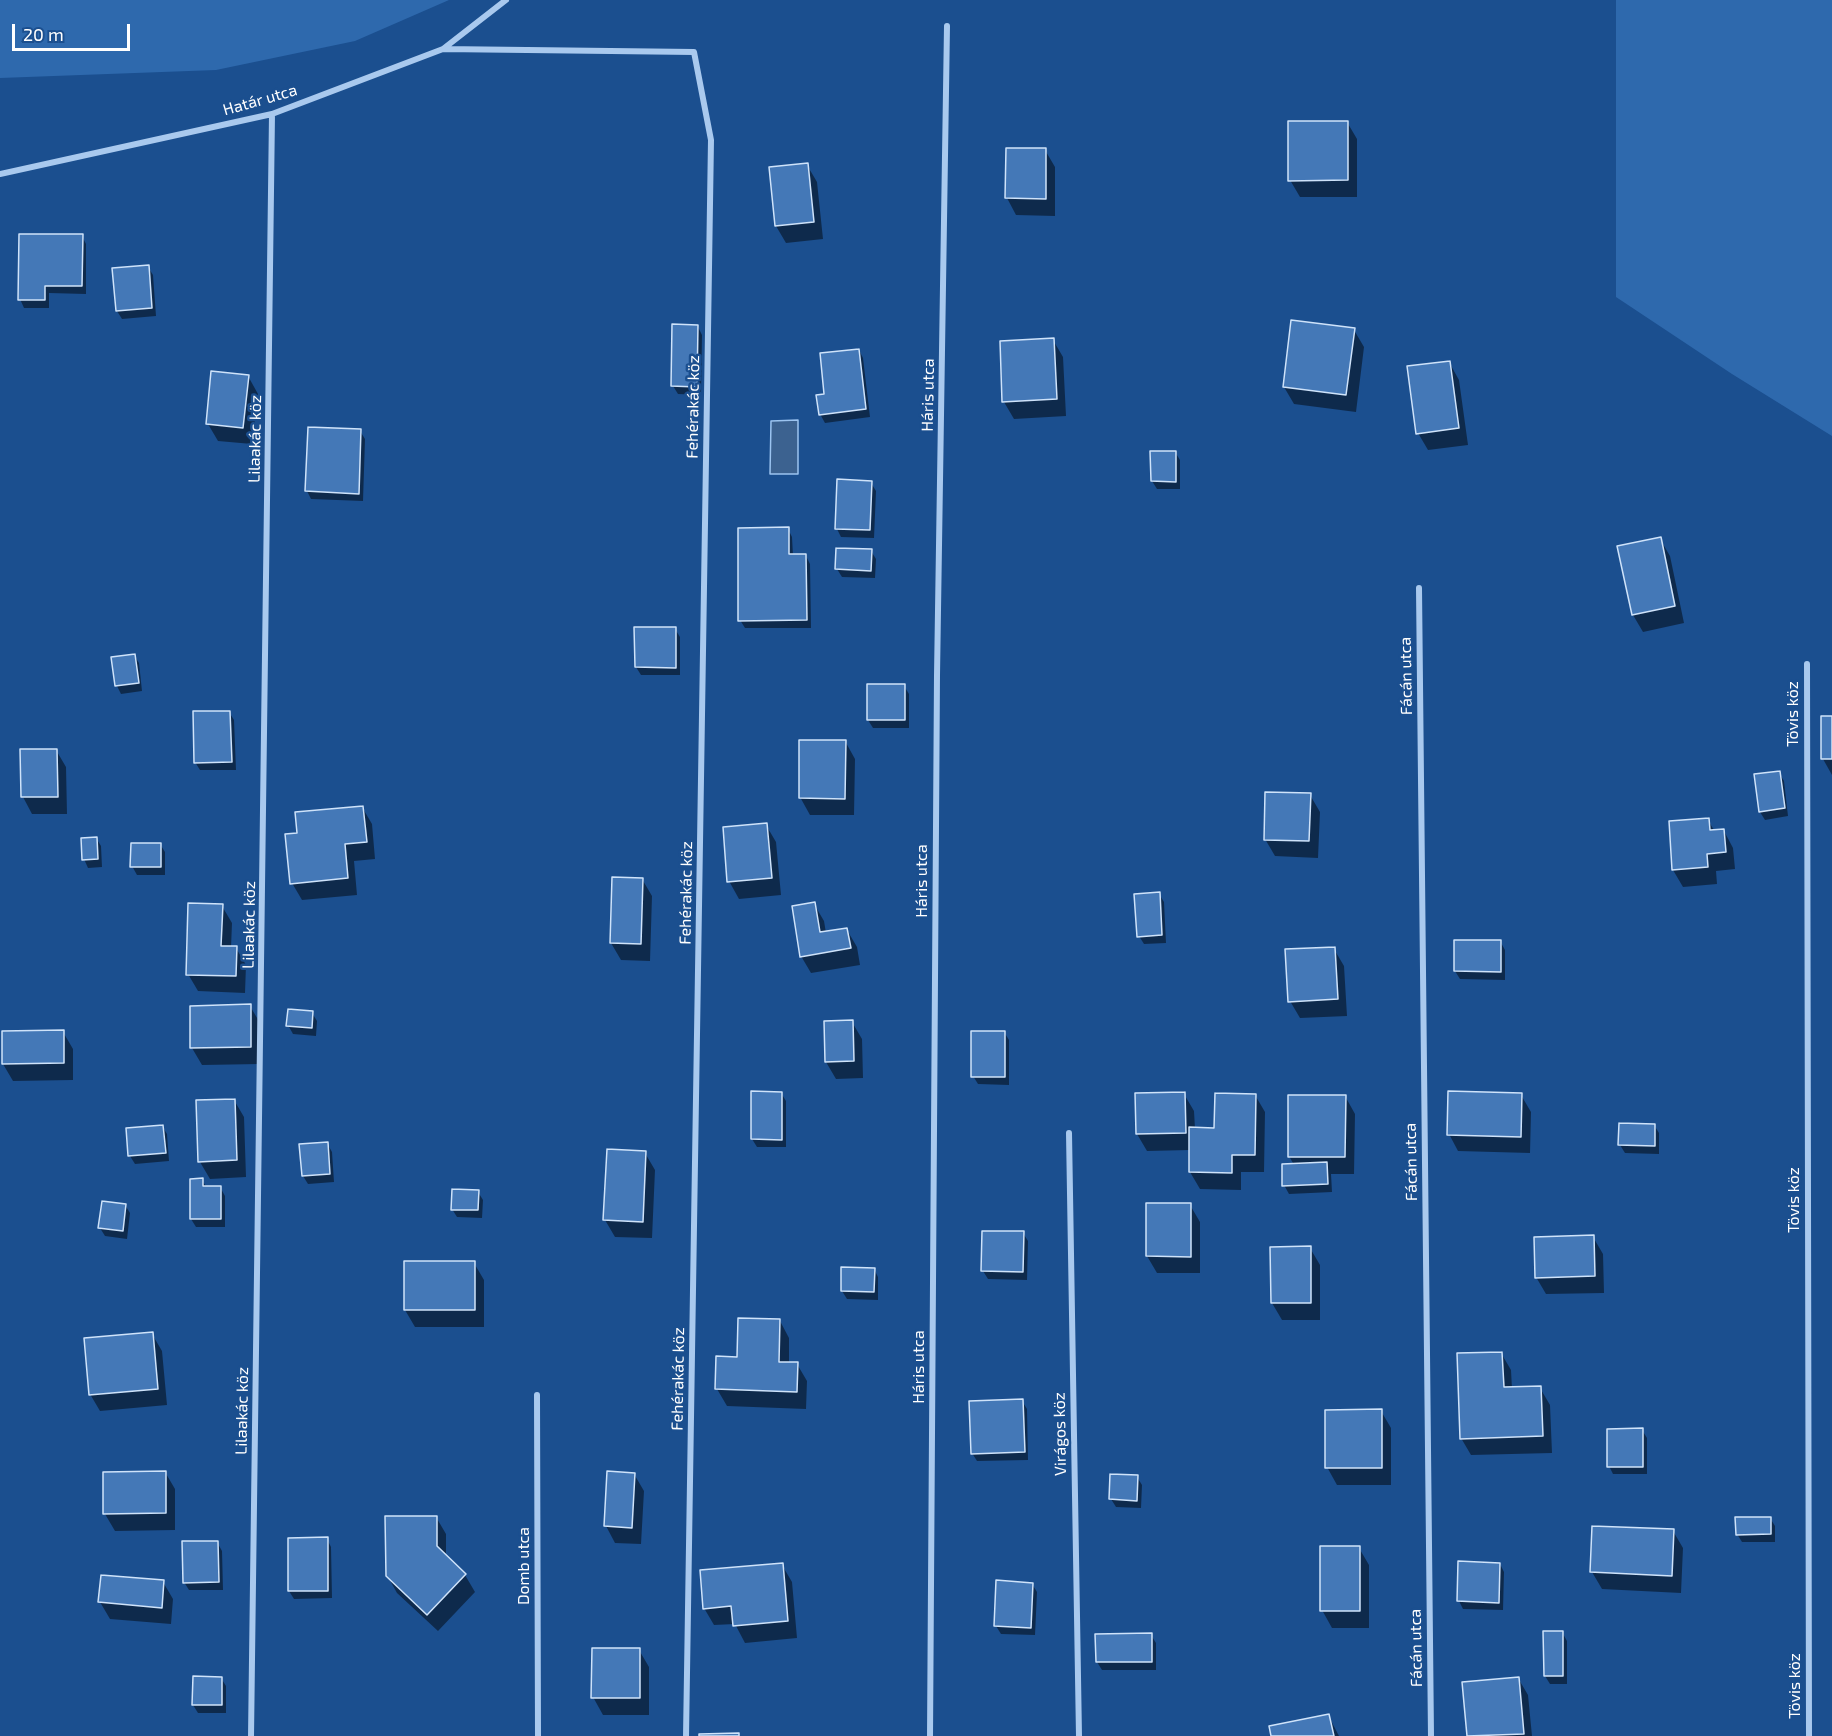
<!DOCTYPE html>
<html>
<head>
<meta charset="utf-8">
<style>
	body { margin:0 }
	#map { position:relative; width:1832px; height:1736px; overflow:hidden; background:#1b4f8f; font-family:"Exo 2",sans-serif }
	canvas { display:block }
	.scale { position:absolute; left:12px; top:24px; width:118px; height:27px; box-sizing:border-box; border:3px solid #fff; border-top:0; padding-left:8px; font-size:18px; line-height:21px; white-space:nowrap; color:#fff; -webkit-text-stroke:4px #1b4f8f; paint-order:stroke }
</style>
</head>
<body>
<div id="map">
<canvas width="1832" height="1736"></canvas>
<div class="scale">20 m</div>
</div>
<script>
const context = document.querySelector('canvas').getContext('2d');
context.lineJoin = 'round';
function paint(path, color) { context.fillStyle = color; context.fill(path, 'evenodd'); }
const toPath = rows => new Path2D(rows.map(r => 'M' + r).join(''));
function trace(path, color, width, dash) { context.strokeStyle = color; context.lineWidth = width; context.lineCap = dash ? 'butt' : 'round'; context.setLineDash(dash || []); context.stroke(path); }
function write(font, color, halo, rows, align = 'center') {
  context.font = font + ' "Exo 2",sans-serif'; context.lineWidth = 5; context.setLineDash([]); context.textBaseline = 'middle'; context.strokeStyle = halo; context.fillStyle = color; for (const [text, x, y, turn = 0] of rows) {
    context.save(); context.translate(x, y); context.rotate((+turn || 0) * Math.PI / 180); context.textAlign = isNaN(turn) ? turn : align; if (halo) context.strokeText(text, 0, 0); context.fillText(text, 0, 0); context.restore();
  }
}
const green = toPath([
	[0,0,449,0,355,41,216,70,0,78],
	[1616,0,1832,0,1832,436,1732,374,1616,297]
]);
const water = toPath([
	[798,420,798,474,770,474,771,421,798,420]
]);
const shadow = toPath([
	[1347,122,1357,139,1357,197,1300,197,1290,180],
	[1045,150,1055,167,1055,216,1016,215,1007,198],
	[807,165,817,182,823,239,786,243,776,226],
	[82,236,86,244,86,294,49,293,49,308,24,308,20,299],
	[148,267,153,275,156,316,122,319,117,311],
	[698,327,702,335,701,395,678,394,673,386],
	[1354,330,1364,347,1356,412,1294,404,1284,387],
	[1053,340,1063,357,1066,416,1014,419,1004,402],
	[859,350,863,358,870,417,825,423,820,414,826,395],
	[1449,362,1459,380,1468,445,1428,450,1418,433],
	[248,376,258,394,252,444,218,441,208,424],
	[309,429,360,431,365,439,363,501,311,499,307,491],
	[1175,452,1180,460,1180,489,1157,489,1152,481],
	[871,483,876,491,874,538,841,537,837,529],
	[788,529,792,537,793,556,806,556,810,564,811,628,745,628,740,620],
	[1660,539,1670,556,1684,623,1643,632,1633,615,1619,548],
	[838,550,871,551,876,559,875,578,842,577,837,569],
	[675,629,680,637,680,675,641,675,636,667],
	[134,655,139,663,142,691,121,694,117,686,113,658],
	[904,686,909,694,909,728,873,728,868,720],
	[229,712,234,720,236,770,200,770,195,762],
	[1832,717,1832,775,1823,759],
	[845,741,855,759,854,815,810,815,800,797],
	[56,750,66,767,67,814,32,814,23,797],
	[1779,773,1784,781,1788,816,1765,820,1760,812],
	[1310,795,1320,812,1318,858,1275,856,1265,839],
	[362,807,372,824,375,859,354,861,357,895,302,900,292,883],
	[1708,820,1715,832,1724,831,1733,848,1735,869,1716,871,1717,884,1683,887,1673,870],
	[766,825,776,842,781,895,739,899,729,881],
	[96,838,101,846,102,867,88,868,84,859],
	[160,844,165,852,165,875,137,875,132,866],
	[642,879,652,896,650,961,621,960,611,943],
	[1159,894,1164,902,1166,943,1144,944,1139,936],
	[814,904,824,921,826,933,847,930,857,947,860,965,811,973,801,956],
	[222,906,232,923,231,948,236,948,246,965,245,993,198,991,188,974],
	[1456,941,1500,941,1505,950,1505,980,1460,979,1455,971],
	[1334,949,1344,966,1347,1016,1300,1018,1290,1001],
	[250,1006,260,1023,260,1064,202,1065,192,1048],
	[312,1013,317,1021,316,1036,293,1034,288,1025],
	[852,1022,862,1039,863,1078,836,1079,826,1062],
	[63,1032,73,1049,73,1080,13,1081,3,1064],
	[1004,1032,1009,1040,1009,1085,978,1084,973,1076],
	[781,1093,786,1101,786,1147,757,1147,752,1139],
	[1184,1094,1194,1111,1195,1129,1216,1129,1255,1095,1265,1112,1264,1172,1241,1172,1241,1190,1200,1189,1190,1172,1190,1150,1147,1151,1137,1134],
	[1521,1095,1531,1112,1530,1153,1458,1151,1449,1134],
	[1345,1096,1355,1114,1354,1174,1331,1174,1332,1192,1289,1194,1284,1185,1294,1165,1289,1156],
	[234,1100,244,1117,246,1177,210,1179,200,1162],
	[1654,1125,1659,1133,1659,1154,1625,1153,1620,1145],
	[162,1126,167,1134,169,1161,135,1164,130,1156],
	[327,1143,332,1152,334,1182,308,1184,303,1176],
	[645,1153,655,1170,652,1238,615,1237,605,1220],
	[191,1180,202,1180,207,1188,220,1187,225,1196,225,1227,196,1227,191,1219],
	[478,1192,483,1200,482,1218,457,1217,452,1209],
	[125,1205,130,1213,127,1239,105,1236,100,1228],
	[1147,1205,1190,1205,1200,1222,1200,1273,1157,1273,1147,1256],
	[1023,1233,1028,1241,1027,1280,988,1279,983,1271],
	[1593,1237,1603,1254,1604,1293,1546,1294,1536,1277],
	[1310,1248,1320,1265,1320,1320,1282,1320,1272,1303],
	[474,1263,484,1280,484,1327,415,1327,405,1310],
	[874,1269,878,1277,878,1300,847,1299,842,1291],
	[780,1321,789,1338,789,1364,797,1364,807,1381,806,1409,727,1406,717,1389,738,1358],
	[152,1334,162,1351,167,1405,100,1411,90,1394],
	[1501,1353,1511,1370,1512,1389,1540,1388,1550,1405,1552,1453,1471,1455,1461,1438],
	[1022,1401,1027,1409,1028,1460,977,1461,972,1453],
	[1381,1411,1391,1428,1391,1485,1337,1485,1327,1467],
	[1642,1430,1647,1438,1647,1474,1613,1474,1609,1466],
	[165,1472,175,1489,175,1530,115,1531,105,1514,104,1473],
	[634,1474,644,1491,641,1544,615,1543,606,1526],
	[1137,1477,1142,1485,1141,1508,1116,1507,1111,1499],
	[436,1517,446,1534,446,1557,465,1575,475,1592,438,1631,397,1593,387,1575],
	[1770,1518,1775,1526,1775,1542,1742,1542,1737,1534],
	[1673,1531,1683,1548,1681,1593,1602,1589,1592,1572],
	[327,1539,331,1547,332,1598,294,1599,289,1591],
	[217,1542,222,1551,223,1590,189,1590,184,1582],
	[1359,1548,1369,1565,1369,1628,1332,1628,1322,1610],
	[1500,1564,1504,1572,1503,1610,1463,1609,1459,1601],
	[782,1565,792,1582,797,1638,745,1643,735,1624,714,1625,704,1608],
	[163,1582,173,1599,171,1624,110,1619,100,1602],
	[1032,1584,1037,1592,1035,1635,1001,1634,996,1626],
	[1562,1632,1567,1641,1567,1684,1550,1684,1545,1676],
	[1151,1635,1156,1643,1156,1670,1102,1670,1097,1662],
	[639,1650,649,1667,649,1715,603,1715,593,1697],
	[221,1678,226,1686,226,1713,198,1713,193,1705],
	[1518,1678,1528,1695,1532,1736,1469,1736,1464,1683],
	[1328,1715,1339,1736,1272,1736]
]);
const building = toPath([
	[1288,121,1348,121,1348,180,1288,181,1288,121],
	[1006,148,1046,148,1046,199,1005,198,1006,148],
	[808,163,814,222,775,226,769,167,808,163],
	[19,234,83,234,82,286,45,286,45,300,18,300,19,234],
	[149,265,152,308,116,311,112,268,149,265],
	[1291,320,1355,328,1346,395,1283,387,1291,320],
	[672,324,698,325,697,387,671,386,672,324],
	[1054,338,1057,399,1002,402,1000,341,1054,338],
	[859,349,866,409,819,415,816,395,824,394,820,353,859,349],
	[1450,361,1459,428,1416,434,1407,366,1450,361],
	[211,371,249,375,243,428,206,424,211,371],
	[308,427,361,429,359,494,305,491,308,427],
	[1150,451,1176,451,1176,482,1151,481,1150,451],
	[837,479,872,481,870,530,835,529,837,479],
	[789,527,789,554,806,554,807,620,738,621,738,528,789,527],
	[1661,537,1675,606,1632,615,1617,546,1661,537],
	[836,548,872,549,871,571,835,569,836,548],
	[634,627,676,627,676,668,635,667,634,627],
	[135,654,139,683,115,686,111,657,135,654],
	[867,684,905,684,905,720,867,720,867,684],
	[193,711,230,711,232,762,194,763,193,711],
	[1821,716,1832,716,1832,759,1821,759,1821,716],
	[799,740,846,740,845,799,799,798,799,740],
	[20,749,57,749,58,797,21,797,20,749],
	[1780,771,1785,808,1759,812,1754,774,1780,771],
	[1265,792,1311,793,1309,841,1264,840,1265,792],
	[363,806,367,842,345,844,348,878,290,884,285,834,297,833,295,812,363,806],
	[1709,818,1710,830,1724,829,1726,852,1707,854,1708,867,1672,870,1669,821,1709,818],
	[767,823,772,878,727,882,723,827,767,823],
	[97,837,98,859,82,860,81,838,97,837],
	[131,843,161,843,161,867,130,867,131,843],
	[612,877,643,878,641,944,610,943,612,877],
	[1160,892,1162,935,1137,937,1134,894,1160,892],
	[815,902,820,932,847,928,851,948,800,957,792,906,815,902],
	[188,903,223,904,221,946,237,946,236,976,186,975,188,903],
	[1454,940,1501,940,1501,972,1454,971,1454,940],
	[1335,947,1338,999,1288,1002,1285,949,1335,947],
	[251,1004,251,1047,190,1048,190,1006,251,1004],
	[288,1009,313,1011,312,1028,286,1026,288,1009],
	[853,1020,854,1061,825,1062,824,1021,853,1020],
	[64,1030,64,1063,2,1064,2,1031,64,1030],
	[971,1031,1005,1031,1005,1077,971,1077,971,1031],
	[751,1091,782,1092,782,1140,751,1139,751,1091],
	[1448,1091,1522,1093,1521,1137,1447,1135,1448,1091],
	[1185,1092,1186,1133,1136,1134,1135,1093,1185,1092],
	[1215,1093,1256,1094,1255,1155,1232,1155,1232,1173,1189,1172,1189,1127,1214,1128,1215,1093],
	[1288,1095,1346,1095,1345,1157,1288,1157,1288,1095],
	[235,1099,237,1160,198,1162,196,1100,235,1099],
	[1619,1123,1655,1124,1655,1146,1618,1145,1619,1123],
	[163,1125,166,1153,128,1156,126,1128,163,1125],
	[328,1142,330,1174,302,1176,299,1144,328,1142],
	[607,1149,646,1151,643,1222,603,1220,607,1149],
	[1327,1162,1328,1184,1282,1186,1282,1164,1327,1162],
	[203,1178,203,1186,221,1186,221,1219,190,1219,190,1179,203,1178],
	[452,1189,479,1190,478,1210,451,1210,452,1189],
	[102,1201,126,1204,123,1231,98,1228,102,1201],
	[1146,1203,1191,1203,1191,1257,1146,1256,1146,1203],
	[982,1231,1024,1231,1023,1272,981,1271,982,1231],
	[1594,1235,1595,1276,1535,1278,1534,1237,1594,1235],
	[1311,1246,1311,1303,1271,1303,1270,1247,1311,1246],
	[404,1261,475,1261,475,1310,404,1310,404,1261],
	[841,1267,875,1268,874,1292,841,1291,841,1267],
	[738,1318,780,1319,779,1362,798,1362,797,1392,715,1389,716,1356,737,1357,738,1318],
	[153,1332,158,1389,89,1395,84,1338,153,1332],
	[1502,1352,1504,1387,1541,1386,1543,1436,1460,1439,1457,1353,1502,1352],
	[1023,1399,1025,1452,971,1454,969,1401,1023,1399],
	[1382,1409,1382,1468,1325,1468,1325,1410,1382,1409],
	[1643,1428,1643,1467,1607,1467,1607,1429,1643,1428],
	[166,1471,166,1513,103,1514,103,1472,166,1471],
	[607,1471,635,1473,632,1528,604,1526,607,1471],
	[1110,1474,1138,1475,1137,1501,1109,1499,1110,1474],
	[385,1516,437,1516,437,1546,466,1574,427,1615,386,1576,385,1516],
	[1735,1517,1771,1517,1771,1534,1736,1535,1735,1517],
	[1592,1526,1674,1529,1672,1576,1590,1572,1592,1526],
	[328,1537,328,1591,288,1591,288,1538,328,1537],
	[182,1541,218,1541,219,1582,183,1583,182,1541],
	[1320,1546,1360,1546,1360,1611,1320,1611,1320,1546],
	[1458,1561,1500,1563,1499,1603,1457,1601,1458,1561],
	[783,1563,788,1621,733,1626,731,1606,703,1609,700,1570,783,1563],
	[101,1575,164,1580,162,1608,98,1602,101,1575],
	[996,1580,1033,1583,1031,1628,994,1626,996,1580],
	[1543,1631,1563,1631,1563,1676,1544,1676,1543,1631],
	[1152,1633,1152,1662,1096,1662,1095,1634,1152,1633],
	[592,1648,640,1648,640,1698,591,1698,592,1648],
	[193,1676,222,1677,222,1705,192,1705,193,1676],
	[1519,1677,1524,1734,1467,1736,1462,1682,1519,1677],
	[1329,1714,1334,1736,1271,1736,1269,1726,1329,1714],
	[739,1733,739,1736,699,1736,699,1734,739,1733]
]);
const street = toPath([
	[443,49,694,52,711,140,686,1736],
	[0,174,272,114,443,49,506,0],
	[1419,588,1431,1736],
	[1807,664,1809,1736],
	[1069,1133,1079,1736],
	[537,1395,538,1736],
	[251,1736,272,114],
	[930,1736,937,675,947,26]
]);
const streetNames = [
	["Határ utca",260,100,-16],
	["Háris utca",928,395,-89],
	["Fehérakác köz",693,407,-89],
	["Lilaakác köz",255,439,-89],
	["Fácán utca",1406,676,-91],
	["Tövis köz",1793,714,-90],
	["Háris utca",922,881,-90],
	["Fehérakác köz",686,893,-89],
	["Lilaakác köz",249,925,-89],
	["Fácán utca",1411,1162,-91],
	["Tövis köz",1794,1200,-90],
	["Háris utca",919,1367,-90],
	["Fehérakác köz",678,1379,-89],
	["Lilaakác köz",242,1411,-89],
	["Virágos köz",1060,1434,-91],
	["Domb utca",524,1566,-90],
	["Fácán utca",1416,1648,-91],
	["Tövis köz",1795,1686,-90]
];
paint(green, '#2e69ad');
paint(water, '#3c6290');
trace(water, '#9cc4f0', 1.5);
paint(shadow, '#0007');
paint(building, '#4478b7');
trace(building, '#cfe3fa', 1.5);
trace(street, '#a9c9ee', 6);
write('16px', '#fff', '#1b4f8f', streetNames);
</script>
</body>
</html>
